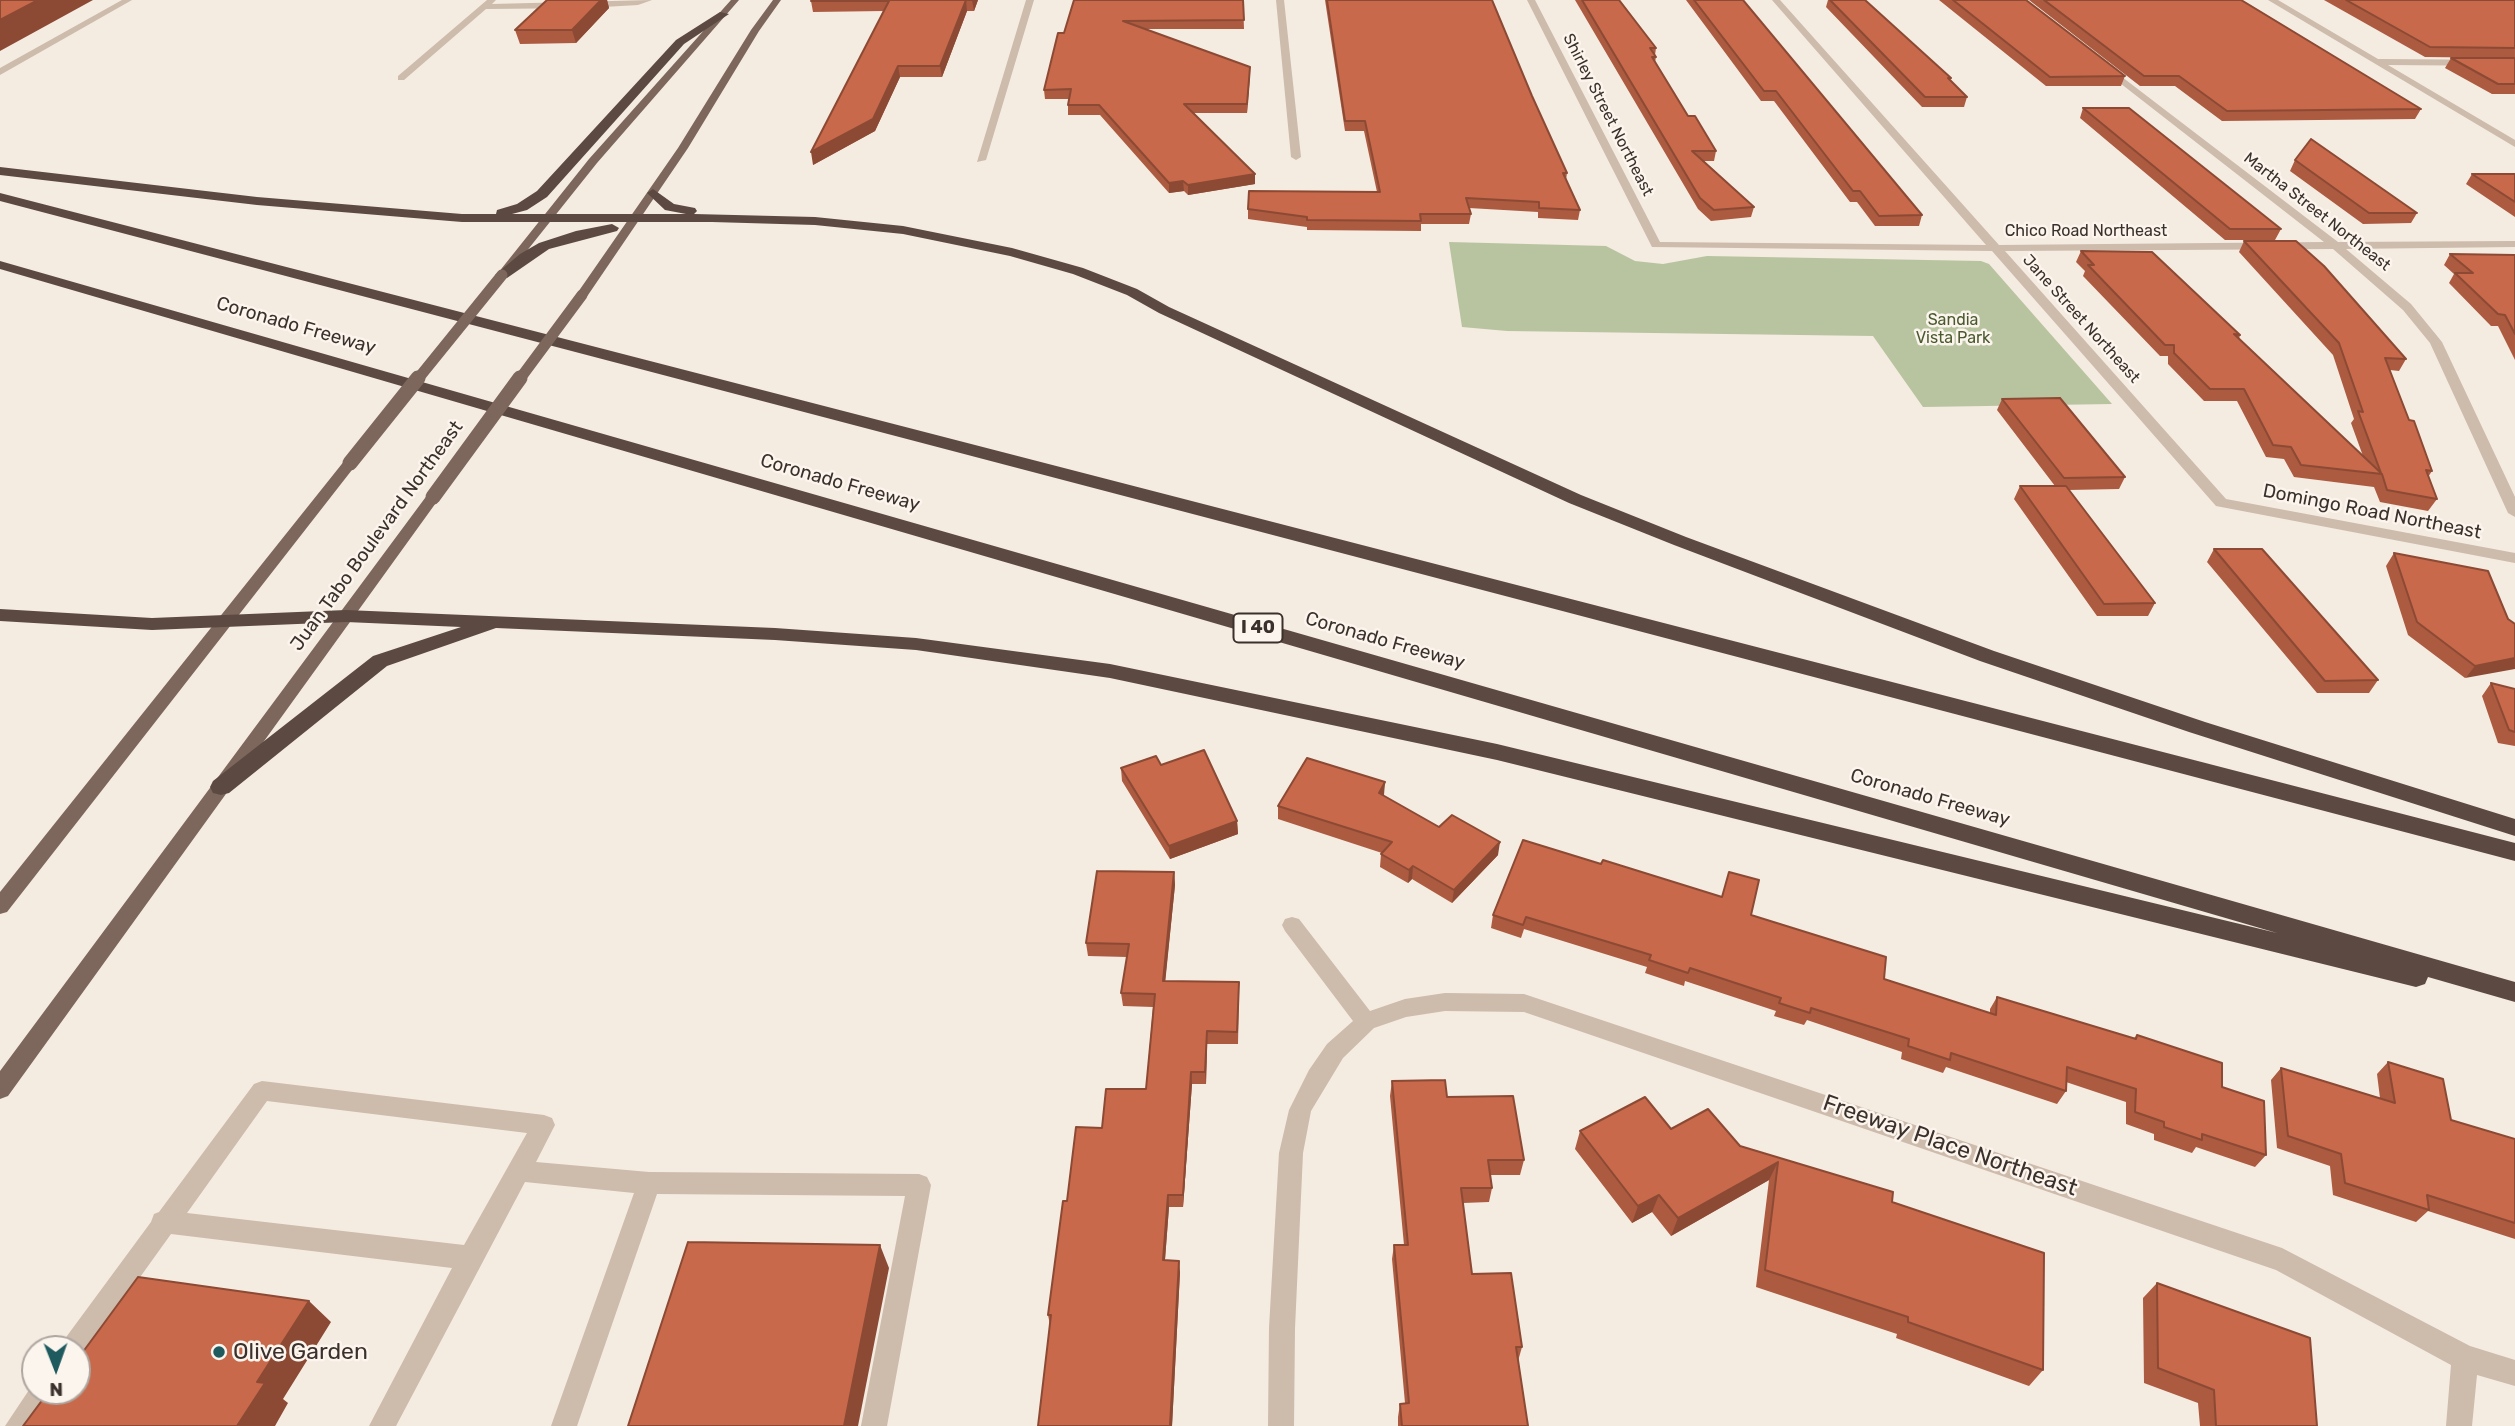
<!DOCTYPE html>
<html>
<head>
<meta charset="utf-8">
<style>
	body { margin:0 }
	#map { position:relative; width:2515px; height:1426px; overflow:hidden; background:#f4ebe1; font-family:Rubik,sans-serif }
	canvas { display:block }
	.north { position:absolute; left:21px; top:1335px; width:70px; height:70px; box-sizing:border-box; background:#fbf5ee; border:2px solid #aea6a0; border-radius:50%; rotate:179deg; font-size:19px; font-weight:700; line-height:28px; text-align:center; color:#3b302b }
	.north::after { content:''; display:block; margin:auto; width:24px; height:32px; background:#1f5a5e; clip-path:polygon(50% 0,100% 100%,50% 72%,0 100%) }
</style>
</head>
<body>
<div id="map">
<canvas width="2515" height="1426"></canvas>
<div class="north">N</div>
</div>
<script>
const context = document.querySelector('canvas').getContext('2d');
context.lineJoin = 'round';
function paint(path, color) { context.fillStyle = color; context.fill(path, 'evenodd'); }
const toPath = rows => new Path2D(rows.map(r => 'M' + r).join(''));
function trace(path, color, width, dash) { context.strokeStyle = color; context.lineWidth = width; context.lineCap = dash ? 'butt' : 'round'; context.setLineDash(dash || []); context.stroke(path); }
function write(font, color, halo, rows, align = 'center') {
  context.font = font + ' Rubik,sans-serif'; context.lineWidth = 5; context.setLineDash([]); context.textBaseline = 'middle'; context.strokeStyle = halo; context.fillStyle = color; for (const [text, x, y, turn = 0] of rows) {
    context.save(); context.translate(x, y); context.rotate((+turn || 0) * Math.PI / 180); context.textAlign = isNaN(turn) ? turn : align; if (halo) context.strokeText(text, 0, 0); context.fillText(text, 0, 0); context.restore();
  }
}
const green = toPath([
	[1449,242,1606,246,1635,261,1663,264,1707,256,1981,261,1989,264,2112,404,1923,407,1873,336,1507,331,1462,327]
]);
const minor = toPath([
	[122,0,132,0,0,75,0,68,122,0],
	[487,0,496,0,492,4,652,0,638,5,586,8,486,9,404,80,398,80,398,76,487,0],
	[1026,0,1034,0,986,160,977,162,1026,0],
	[1276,0,1284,0,1301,157,1296,160,1291,157,1276,0],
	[1527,0,1535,0,1660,242,1986,245,1772,0,1780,0,1999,245,2324,242,2102,69,2100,67,2105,64,2338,242,2515,241,2515,247,2346,249,2411,304,2442,342,2515,497,2515,517,2508,513,2430,343,2403,310,2333,249,2005,251,2226,499,2515,553,2515,563,2216,506,1992,251,1652,247,1527,0],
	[2268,0,2278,0,2378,59,2515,60,2515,66,2388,65,2515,140,2515,147,2268,0],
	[1292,917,1299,919,1370,1011,1405,999,1445,993,1524,994,2282,1248,2470,1346,2515,1360,2515,1386,2477,1375,2472,1426,2446,1426,2451,1365,2276,1270,1524,1012,1445,1011,1406,1017,1374,1028,1343,1058,1311,1111,1303,1153,1295,1328,1294,1426,1268,1426,1269,1328,1279,1153,1289,1110,1309,1070,1327,1044,1353,1021,1285,931,1282,925,1285,919,1292,917],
	[262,1081,544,1115,552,1118,555,1125,536,1162,649,1172,919,1174,927,1177,931,1185,887,1426,861,1426,905,1196,657,1194,577,1426,551,1426,634,1193,525,1182,396,1426,369,1426,452,1268,171,1234,82,1358,77,1360,77,1349,60,1349,64,1340,151,1222,154,1214,159,1212,254,1084,262,1081],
	[267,1101,527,1133,464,1245,187,1213,267,1101],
	[35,1381,35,1391,56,1391,52,1400,34,1426,5,1426,35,1381]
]);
const major = toPath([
	[731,0,739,0,597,163,506,277,498,277,498,273,589,159,731,0],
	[773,0,781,0,759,31,688,148,586,298,578,298,576,295,678,148,751,30,773,0],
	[350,459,355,460,355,466,7,912,0,914,0,892,345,460,350,459],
	[433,493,438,494,440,497,438,500,8,1096,0,1099,0,1071,428,494,433,493]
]);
const highway = toPath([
	[720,12,729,14,684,44,547,197,527,210,512,214,686,214,665,210,647,193,653,189,674,204,695,208,697,211,694,214,815,217,903,226,1012,248,1083,268,1137,289,1169,307,1581,495,1686,537,1994,651,2205,722,2515,819,2515,836,2189,732,1980,661,1674,545,1569,503,1159,313,1127,295,1073,274,1010,256,903,234,815,225,712,222,462,222,257,205,0,175,0,167,257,197,462,214,496,214,497,210,517,204,537,191,676,40,720,12],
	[0,193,2515,843,2515,861,0,201,0,193],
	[612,224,619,228,617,231,549,249,507,278,502,279,495,275,520,254,539,243,576,231,612,224],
	[0,261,2515,982,2515,1002,2428,977,2425,984,2416,987,1497,760,1110,678,916,650,775,640,496,628,387,666,229,793,221,795,213,793,210,787,213,781,373,656,461,627,346,622,152,630,0,621,0,609,152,618,346,610,775,628,916,638,1110,664,1497,744,2277,933,0,269,0,261]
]);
const majorBridgeFar1 = toPath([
	[417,380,502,275],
	[519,380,582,295]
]);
const majorBridge = toPath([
	[350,463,418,378],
	[433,497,520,378]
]);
const wall = toPath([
	[547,0,607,0,609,8,576,43,520,44,515,30],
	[978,0,974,11,967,11,942,77,900,77,875,131,813,165,883,11,813,12,811,1],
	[1074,0,1243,0,1244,29,1146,29,1250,67,1247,113,1194,113,1255,174,1255,184,1188,195,1184,191,1169,193,1100,115,1068,115,1068,105,1069,99,1045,99,1044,90,1064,33],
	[1325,0,1492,0,1532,96,1567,173,1566,180,1580,210,1578,220,1538,218,1538,212,1469,208,1471,214,1469,224,1421,224,1421,231,1307,230,1307,227,1248,219,1248,209,1377,192,1364,131,1345,131],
	[1575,0,1619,0,1656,48,1655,55,1656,57,1655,62,1688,116,1716,151,1714,161,1704,161,1754,207,1751,217,1711,221,1698,209],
	[1686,0,1743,0,1922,215,1919,226,1875,226,1857,202,1850,202,1774,101,1761,101],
	[1828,0,1865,0,1951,78,1950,80,1967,97,1964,107,1922,107,1826,7],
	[1939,0,2026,0,2125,76,2121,86,2046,86],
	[2029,0,2242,0,2421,109,2415,119,2222,121,2175,86,2140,86],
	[2324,0,2515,0,2515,58,2425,57],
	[2451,58,2515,58,2515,94,2492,94,2445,68],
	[2083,108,2281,229,2275,240,2225,240,2080,118],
	[2295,160,2417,213,2411,223,2363,224,2290,171],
	[2472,174,2515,174,2515,217,2466,184],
	[2244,241,2406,359,2399,371,2390,370,2409,420,2432,471,2428,477,2437,499,2428,511,2380,502,2374,487,2294,477,2284,459,2266,457,2237,401,2204,401,2168,364,2168,356,2160,356,2083,276,2085,271,2076,262,2081,251,2240,335,2239,339,2363,456,2351,423,2354,419,2333,355,2239,252],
	[2450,254,2515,255,2515,360,2498,326,2491,326,2449,283,2454,274,2444,265],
	[2002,399,2125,477,2119,489,2068,490,2155,603,2148,616,2097,616,2014,499,2020,486,2055,486,1997,410],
	[2214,549,2378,680,2369,693,2317,693,2207,562],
	[2394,553,2515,624,2465,678,2408,635,2386,566],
	[2491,683,2515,689,2515,746,2498,743,2482,696],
	[1121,768,1237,821,1238,834,1170,859,1122,781],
	[1385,782,1383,796,1439,827,1498,855,1452,903,1412,879,1408,883,1380,867,1381,854,1382,853,1278,819,1278,806],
	[1601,864,1722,897,1729,872,1751,915,1884,979,1990,1013,1990,1009,1997,997,2134,1038,2137,1035,2222,1087,2266,1155,2255,1167,2196,1147,2192,1153,2154,1140,2154,1134,2126,1124,2126,1102,2066,1082,2066,1091,2057,1104,1946,1067,1943,1073,1901,1059,1902,1052,1807,1020,1804,1025,1774,1016,1776,1011,1685,981,1684,986,1645,973,1647,967,1524,929,1521,938,1491,928,1493,915],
	[1174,872,1175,885,1165,981,1239,995,1238,1044,1207,1044,1206,1084,1192,1084,1183,1207,1169,1207,1165,1260,1180,1272,1172,1426,1038,1426,1050,1325,1048,1315,1067,1201,1102,1128,1146,1089,1153,1007,1123,1006,1121,993,1127,957,1088,956,1086,943],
	[2388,1062,2451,1120,2515,1139,2515,1239,2428,1211,2416,1222,2333,1195,2330,1166,2277,1148,2271,1080,2281,1068,2380,1098,2377,1074],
	[1392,1081,1447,1097,1524,1160,1520,1175,1490,1175,1492,1188,1489,1202,1463,1203,1472,1274,1522,1347,1518,1361,1528,1426,1398,1426,1398,1417,1400,1404,1405,1403,1392,1259,1394,1245,1404,1245,1390,1096],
	[1671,1129,1740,1146,1892,1202,2043,1370,2029,1386,1896,1338,1897,1334,1756,1287,1769,1180,1671,1236,1652,1212,1632,1223,1575,1149,1580,1131],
	[2157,1283,2317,1426,2200,1426,2198,1403,2144,1383,2143,1298]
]);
const shadedWall = toPath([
	[38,0,93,0,0,51,0,20],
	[601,0,607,0,609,8,576,43,572,30],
	[966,0,967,11,942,77,940,66],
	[972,0,978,0,974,11],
	[898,66,900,77,875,131,813,165,811,152],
	[1250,67,1250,76,1247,113,1247,104],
	[1255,174,1255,184,1188,195,1188,185],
	[1183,181,1184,191,1169,193,1169,183],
	[2515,658,2515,669,2465,678,2475,666],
	[1385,782,1384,795,1378,806,1379,793],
	[1237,821,1238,834,1170,859,1169,846],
	[1500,842,1498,855,1452,903,1454,890],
	[1413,866,1412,879,1408,883,1409,870],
	[1174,872,1175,885,1164,994,1163,981],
	[1207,1031,1207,1044,1206,1084,1205,1072],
	[1191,1072,1192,1084,1183,1207,1183,1195],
	[1778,1162,1769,1180,1671,1236,1678,1218],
	[1168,1195,1169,1207,1164,1272,1163,1260],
	[1659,1195,1652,1212,1632,1223,1638,1206],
	[880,1245,889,1268,858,1426,844,1426],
	[1179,1261,1180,1272,1172,1426,1170,1426],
	[309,1301,331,1322,283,1399,288,1403,275,1426,237,1426,257,1382]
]);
const building = toPath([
	[0,0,38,0,0,20,0,0],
	[547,0,601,0,572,30,515,30,547,0],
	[812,0,972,0,966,0,940,66,898,66,873,119,811,152,889,1,811,1,812,0],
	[1074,0,1243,0,1244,20,1123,21,1250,67,1247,104,1184,104,1255,174,1188,185,1183,181,1169,183,1099,105,1068,105,1071,89,1044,90,1058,33,1064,33,1074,0],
	[1327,0,1492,0,1532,96,1567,173,1563,173,1580,210,1539,208,1539,202,1466,198,1471,214,1420,214,1421,221,1307,220,1307,217,1248,209,1249,191,1380,192,1365,121,1345,121,1327,0],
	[1582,0,1619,0,1656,48,1650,48,1656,57,1652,57,1688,116,1695,116,1716,151,1692,151,1754,207,1714,210,1700,198,1582,0],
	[1694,0,1743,0,1922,215,1879,216,1860,191,1853,191,1776,91,1764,91,1694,0],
	[1830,0,1865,0,1951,78,1948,78,1967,97,1925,97,1830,0],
	[1953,0,2026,0,2125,76,2050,77,1953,0],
	[2044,0,2241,0,2421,109,2227,111,2179,76,2144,76,2044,0],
	[2346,0,2515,0,2515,48,2430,47,2346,0],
	[2451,58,2515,58,2515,84,2498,84,2451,58],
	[2083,108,2129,108,2281,229,2230,229,2083,108],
	[2311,139,2417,213,2369,213,2295,160,2311,139],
	[2472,174,2515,174,2515,202,2472,174],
	[2244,241,2296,241,2324,266,2406,359,2385,358,2409,420,2414,421,2432,471,2426,470,2437,499,2387,490,2382,474,2301,465,2291,447,2273,445,2244,389,2210,389,2174,353,2174,345,2165,345,2088,265,2094,265,2081,251,2152,252,2240,335,2234,334,2381,473,2358,411,2363,412,2339,343,2244,241],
	[2450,254,2515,255,2515,334,2505,315,2498,314,2455,273,2473,273,2450,254],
	[2060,398,2125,477,2064,478,2002,399,2060,398],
	[2020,486,2066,486,2155,603,2104,604,2020,486],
	[2214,549,2262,549,2378,680,2325,681,2214,549],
	[2394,553,2488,571,2508,619,2515,624,2515,658,2475,666,2417,622,2394,553],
	[2491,683,2515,689,2515,732,2509,730,2491,683],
	[1204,750,1237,821,1169,846,1121,768,1156,756,1161,765,1204,750],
	[1307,758,1385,782,1379,793,1439,827,1452,815,1500,842,1454,890,1413,866,1409,870,1381,854,1392,842,1278,806,1307,758],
	[1523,840,1601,864,1603,860,1722,897,1729,872,1759,880,1751,915,1886,957,1884,979,1996,1015,1997,997,2136,1039,2137,1035,2222,1063,2222,1087,2264,1101,2266,1155,2202,1134,2202,1140,2164,1127,2164,1122,2135,1112,2136,1089,2067,1067,2066,1091,1951,1053,1950,1060,1908,1046,1909,1039,1811,1008,1810,1013,1779,1003,1781,998,1690,968,1688,973,1649,960,1651,955,1526,917,1523,925,1493,915,1523,840],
	[1097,871,1174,872,1163,981,1239,982,1237,1032,1207,1031,1205,1072,1191,1072,1183,1195,1168,1195,1163,1260,1179,1261,1170,1426,1038,1426,1051,1315,1048,1315,1063,1201,1067,1201,1076,1127,1102,1128,1106,1089,1146,1089,1155,994,1121,993,1129,944,1086,943,1097,871],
	[2388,1062,2443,1079,2451,1120,2515,1139,2515,1223,2427,1195,2429,1210,2345,1183,2341,1154,2288,1136,2281,1068,2395,1103,2388,1062],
	[1445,1080,1447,1097,1513,1096,1524,1160,1488,1160,1492,1188,1461,1188,1472,1274,1511,1273,1522,1347,1516,1347,1528,1426,1402,1426,1400,1404,1409,1403,1394,1245,1408,1245,1392,1081,1445,1080],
	[1645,1097,1671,1129,1708,1109,1740,1146,1893,1192,1892,1202,2044,1253,2043,1370,1908,1322,1908,1317,1765,1270,1778,1162,1678,1218,1659,1195,1638,1206,1580,1131,1645,1097],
	[688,1242,880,1245,844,1426,628,1426,688,1242],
	[138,1277,309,1301,257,1382,265,1383,237,1426,23,1426,49,1391,77,1391,77,1360,138,1277],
	[2157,1283,2310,1338,2317,1426,2216,1426,2214,1390,2158,1368,2157,1283]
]);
const markers = [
	[219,1352,7,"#1f5a5e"]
];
const farStreetnames = [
	["Shirley Street Northeast",1608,115,63],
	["Martha Street Northeast",2317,212,38],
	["Chico Road Northeast",2086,231],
	["Jane Street Northeast",2081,319,48]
];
const farParknames = [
	["Sandia",1953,320],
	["Vista Park",1953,338]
];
const shields = [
	[1258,628,49]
];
const shieldNames = [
	["I 40",1258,628]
];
const streetNames = [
	["Coronado Freeway",296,326,16],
	["Coronado Freeway",840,483,16],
	["Domingo Road Northeast",2372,512,11],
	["Juan Tabo Boulevard Northeast",377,536,-54],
	["Coronado Freeway",1385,641,16],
	["Coronado Freeway",1930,798,16]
];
const nearStreetnames = [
	["Freeway Place Northeast",1950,1146,19]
];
const nearPoinames = [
	["Olive Garden",233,1352]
];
paint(green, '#b8c4a0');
paint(minor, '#cdbbac');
paint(major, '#7d675c');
paint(highway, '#5c4a42');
trace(majorBridgeFar1, '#7d675c', 11);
trace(majorBridge, '#7d675c', 15);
paint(wall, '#ac5a40');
paint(shadedWall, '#8c4a34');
paint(building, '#c8694b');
trace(building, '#8c4a34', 2);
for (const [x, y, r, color] of markers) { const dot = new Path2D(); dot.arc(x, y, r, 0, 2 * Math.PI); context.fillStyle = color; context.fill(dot); trace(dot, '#fbf5ee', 2.5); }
write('16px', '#3b302b', '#fbf5ee', farStreetnames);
write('16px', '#4a5a2e', '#fbf5ee', farParknames);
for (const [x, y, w] of shields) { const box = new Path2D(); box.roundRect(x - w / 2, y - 14.5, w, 29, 5); context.fillStyle = '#fbf5ee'; context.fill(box); trace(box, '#3b302b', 2); }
write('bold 18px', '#3b302b', null, shieldNames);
write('19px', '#3b302b', '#fbf5ee', streetNames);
write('23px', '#3b302b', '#fbf5ee', nearStreetnames);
write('23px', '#3b302b', '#fbf5ee', nearPoinames, 'left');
</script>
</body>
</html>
